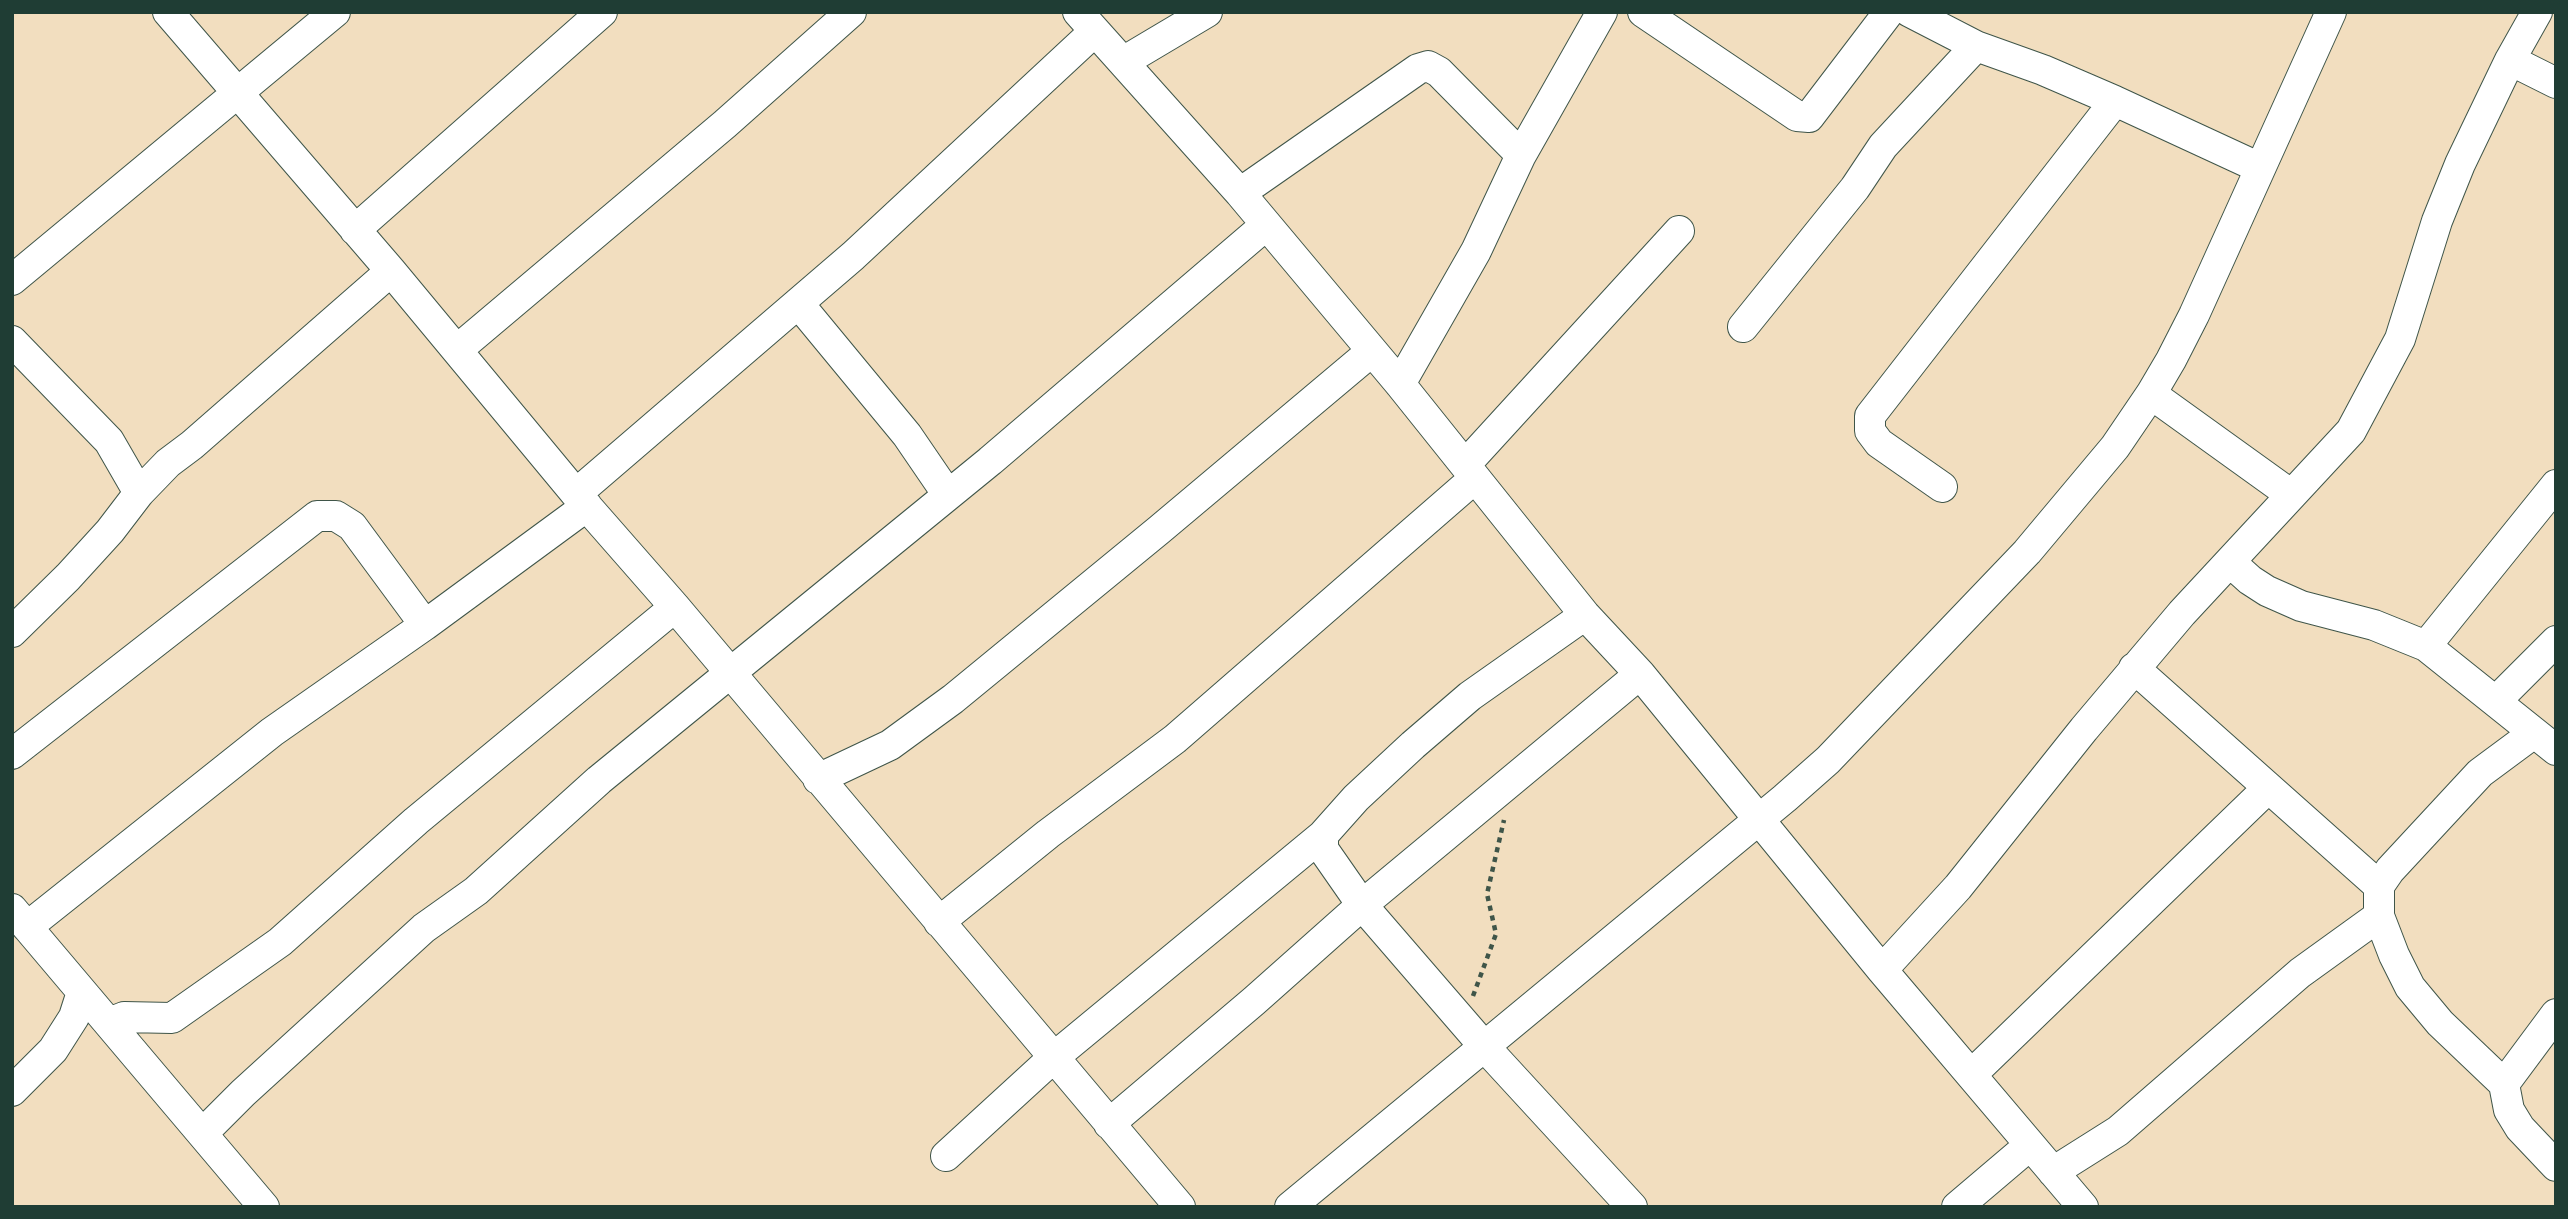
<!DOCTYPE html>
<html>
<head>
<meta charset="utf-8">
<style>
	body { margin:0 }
	#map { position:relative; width:2568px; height:1219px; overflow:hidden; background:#f2debf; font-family:Caveat,sans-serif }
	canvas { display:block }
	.frame { position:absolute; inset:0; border:14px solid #1f3d34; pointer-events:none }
</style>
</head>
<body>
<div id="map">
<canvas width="2568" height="1219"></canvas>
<div class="frame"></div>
</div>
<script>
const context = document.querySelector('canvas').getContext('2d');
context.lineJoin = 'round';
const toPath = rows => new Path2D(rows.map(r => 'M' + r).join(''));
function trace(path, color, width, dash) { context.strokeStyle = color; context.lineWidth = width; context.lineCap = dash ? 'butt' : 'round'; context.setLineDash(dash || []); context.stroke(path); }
const path = toPath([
	[1473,996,1496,934,1487,894,1504,820]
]);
const minor = toPath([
	[168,12,391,271,576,494,675,607,1180,1207],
	[1078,12,1240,193,1400,384,1585,615,1640,674,1882,970,2083,1207],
	[1643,12,1797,116,1809,117,1889,12],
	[1910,12,1976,46,2043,70,2115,101,2260,168],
	[2510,60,2556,83],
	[1123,62,1207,12],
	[1240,193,1418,69,1428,66,1439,72,1521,155],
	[355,230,602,12],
	[12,280,335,12],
	[798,303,907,435,948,495],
	[1743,327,1855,188,1883,146,1976,46],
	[12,341,109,441,139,493],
	[457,350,725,124,851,12],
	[1400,384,1476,251,1521,155,1602,12],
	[2151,394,2290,494],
	[1465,465,1679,231],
	[1942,487,1879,443,1870,431,1870,416,2115,101],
	[576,494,853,256,1095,31],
	[2230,562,2250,580,2267,591,2301,606,2374,625,2426,646,2556,750],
	[1585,615,1470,696,1413,745,1356,798,1323,835,1323,849,1362,905,1483,1045,1632,1207],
	[12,632,68,577,110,531,139,493,168,463,192,445,391,271],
	[2426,646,2556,485],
	[2134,668,2379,886,2379,916,2394,955,2410,987,2440,1023,2504,1084,2509,1110,2520,1128,2556,1166],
	[2496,701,2556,641],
	[12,754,317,516,336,516,352,526,425,625],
	[818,779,890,745,953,699,1159,530,1372,351],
	[2379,886,2390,870,2480,773,2534,733],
	[12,909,264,1207],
	[939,922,1048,834,1175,739,1475,478],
	[27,927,272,732,425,625,587,506],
	[1882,970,1958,887,2084,729,2182,613,2351,431,2400,339,2437,221,2460,164,2510,60,2537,12],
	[109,1023,124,1017,172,1018,280,942,416,821,675,607],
	[1971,1075,2268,788],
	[2504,1084,2556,1014],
	[12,1091,53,1050,74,1017,82,992],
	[1109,1124,1254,1001,1362,905,1640,674],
	[203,1133,243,1093,424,928,476,891,599,780,990,461,1266,225],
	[946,1156,1053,1058,1323,835],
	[2053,1172,2118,1131,2300,973,2379,916],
	[1290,1207,1785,798,1828,760,2027,552,2115,447,2151,394,2171,360,2194,315,2331,12],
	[1957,1207,2030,1145]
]);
trace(minor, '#3f5549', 32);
trace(path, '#3f5549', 4.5, [5, 5]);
trace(minor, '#fff', 30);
</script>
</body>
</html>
